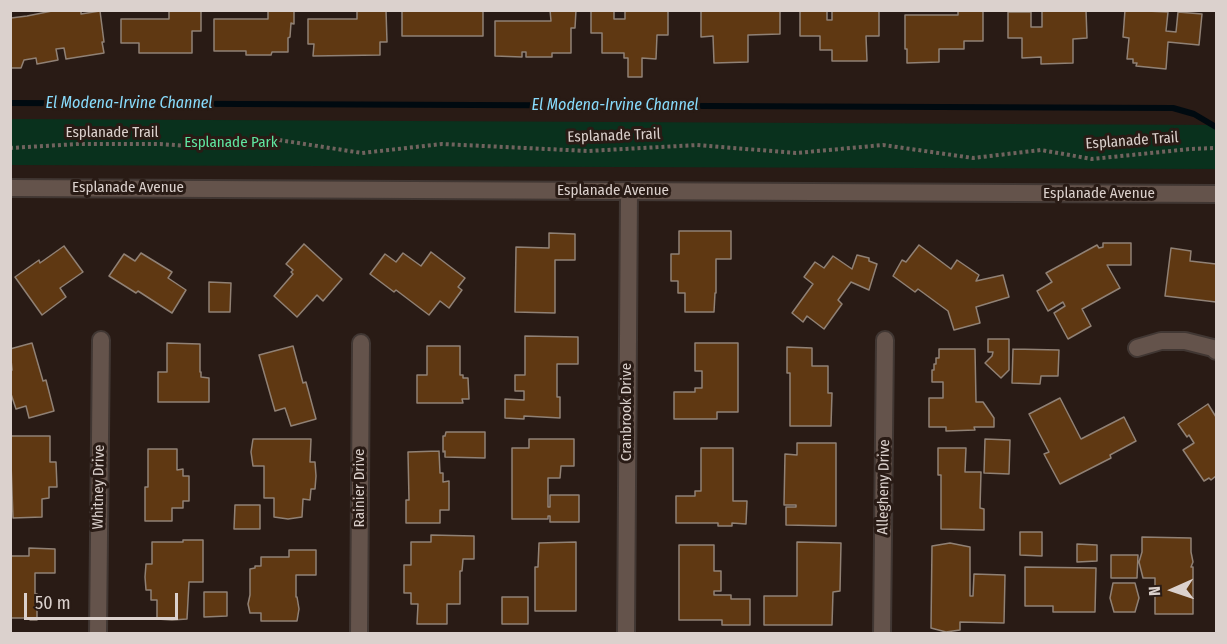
<!DOCTYPE html>
<html>
<head>
<meta charset="utf-8">
<style>
	body { margin:0 }
	#map { position:relative; width:1227px; height:644px; overflow:hidden; background:#291b15; font-family:"Fira Sans Condensed",sans-serif }
	canvas { display:block }
	.frame { position:absolute; inset:0; border:12px solid #dbd1cd; pointer-events:none }
	.north { position:absolute; left:1143px; top:560px; width:60px; height:60px; -webkit-text-stroke:4px #291b15; paint-order:stroke; rotate:267deg; font-size:16px; font-weight:700; line-height:24px; text-align:center; color:#dbd1cd }
	.north::after { content:''; display:block; margin:auto; width:21px; height:27px; background:#dbd1cd; clip-path:polygon(50% 0,100% 100%,50% 72%,0 100%) }
	.scale { position:absolute; left:24px; top:593px; width:154px; height:27px; box-sizing:border-box; border:3px solid #dbd1cd; border-top:0; padding-left:8px; font-size:18px; line-height:21px; white-space:nowrap; color:#dbd1cd; -webkit-text-stroke:4px #291b15; paint-order:stroke }
</style>
</head>
<body>
<div id="map">
<canvas width="1227" height="644"></canvas>
<div class="frame"></div>
<div class="north">N</div>
<div class="scale">50 m</div>
</div>
<script>
const context = document.querySelector('canvas').getContext('2d');
context.lineJoin = 'round';
function paint(path, color) { context.fillStyle = color; context.fill(path, 'evenodd'); }
const toPath = rows => new Path2D(rows.map(r => 'M' + r).join(''));
function trace(path, color, width, dash) { context.strokeStyle = color; context.lineWidth = width; context.lineCap = dash ? 'butt' : 'round'; context.setLineDash(dash || []); context.stroke(path); }
function write(font, color, halo, rows, align = 'center') {
  context.font = font + ' "Fira Sans Condensed",sans-serif'; context.lineWidth = 6; context.setLineDash([]); context.textBaseline = 'middle'; context.strokeStyle = halo; context.fillStyle = color; for (const [text, x, y, turn = 0] of rows) {
    context.save(); context.translate(x, y); context.rotate((+turn || 0) * Math.PI / 180); context.textAlign = isNaN(turn) ? turn : align; if (halo) context.strokeText(text, 0, 0); context.fillText(text, 0, 0); context.restore();
  }
}
const green = toPath([
	[11,119,1216,125,1216,169,11,165]
]);
const stream = toPath([
	[10,103,1173,108,1194,114,1216,127]
]);
const building = toPath([
	[57,10,81,10,81,14,100,11,104,42,102,42,104,53,66,59,64,48,56,49,58,60,37,64,36,58,24,60,21,68,10,68,10,17,11,18,27,16,57,10],
	[169,10,201,10,201,31,192,31,192,53,139,53,139,43,121,43,121,19,169,19,169,10],
	[268,10,294,10,294,24,291,23,290,37,288,38,288,52,272,52,271,55,246,55,246,51,214,51,214,19,268,19,268,10],
	[357,10,386,10,387,42,380,42,380,55,313,56,314,44,308,44,308,19,357,19,357,10],
	[402,10,483,10,483,36,402,36,402,10],
	[550,10,576,10,575,28,571,28,571,53,552,53,552,57,526,57,526,52,522,52,522,57,495,56,495,21,551,21,550,10],
	[591,10,614,10,614,19,625,19,625,10,668,10,668,35,657,35,656,59,642,58,642,77,628,77,628,58,624,58,624,53,602,53,602,33,591,33,591,10],
	[701,10,780,10,780,34,748,35,748,62,714,63,713,36,701,37,701,10],
	[800,10,827,10,827,20,832,20,832,10,879,10,879,36,866,36,867,61,832,61,832,50,820,50,820,36,800,36,800,10],
	[958,10,983,10,983,41,964,41,964,49,939,49,939,62,907,63,907,49,905,49,905,15,958,15,958,10],
	[1042,10,1086,10,1087,38,1073,39,1073,63,1041,64,1041,57,1022,58,1022,38,1008,38,1008,12,1031,12,1031,27,1042,27,1042,10],
	[1125,10,1168,12,1166,31,1176,32,1178,12,1202,14,1199,45,1168,42,1166,69,1136,66,1137,63,1133,63,1133,59,1127,59,1129,38,1123,37,1125,10],
	[679,231,731,231,731,259,716,259,716,293,715,293,714,312,685,312,685,293,678,293,678,281,671,281,671,254,679,254,679,231],
	[549,233,575,234,575,260,555,260,555,313,515,312,516,247,549,248,549,233],
	[1103,243,1131,243,1131,265,1107,265,1120,288,1082,309,1091,326,1068,339,1054,313,1065,306,1063,302,1048,311,1037,291,1052,282,1046,273,1097,245,1099,248,1103,247,1103,243],
	[304,244,342,279,323,301,317,295,297,317,274,296,293,274,291,272,293,270,286,264,304,244],
	[919,245,951,269,957,260,979,275,976,281,1003,275,1009,297,976,307,980,323,954,330,948,311,918,289,915,292,893,276,902,260,906,262,919,245],
	[64,246,83,272,60,288,66,297,42,315,15,277,39,260,40,263,64,246],
	[1171,248,1191,251,1190,261,1216,264,1216,302,1165,296,1171,248],
	[431,252,465,278,458,287,462,290,449,308,440,301,429,315,396,290,394,292,370,274,385,254,396,262,403,253,421,266,431,252],
	[141,253,172,272,168,278,186,290,172,313,138,291,136,293,109,276,124,254,135,261,141,253],
	[857,255,869,258,869,261,877,264,869,290,851,282,838,300,842,304,824,329,807,316,803,322,792,313,813,284,804,277,815,262,824,268,833,256,852,269,857,255],
	[209,282,231,283,230,312,209,312,209,282],
	[525,336,578,337,578,364,557,364,557,397,560,397,560,418,524,416,524,419,505,418,505,399,524,400,524,391,515,391,515,375,525,375,525,336],
	[988,339,1009,339,1009,370,1001,378,985,363,992,356,993,352,988,352,988,339],
	[32,343,43,381,46,380,54,411,29,418,26,406,16,409,10,391,10,371,12,370,10,349,32,343],
	[167,343,200,344,200,372,201,372,201,377,209,378,209,402,158,402,158,372,167,372,167,343],
	[695,343,738,343,738,412,717,412,717,419,674,419,674,392,695,392,695,388,702,388,702,371,695,371,695,343],
	[293,346,303,383,306,382,316,419,291,426,285,408,275,411,259,355,293,346],
	[427,346,460,346,460,375,463,375,463,378,468,378,469,399,462,399,463,403,417,403,417,375,427,375,427,346],
	[787,347,812,348,812,366,828,366,828,393,832,393,831,426,790,426,790,373,787,373,787,347],
	[939,349,975,349,976,402,983,402,994,418,994,427,974,427,975,430,946,431,946,427,929,427,929,398,943,398,943,382,932,382,932,370,934,370,934,364,936,364,936,358,939,358,939,349],
	[1013,349,1059,350,1058,376,1041,376,1040,384,1012,383,1013,349],
	[1060,398,1081,439,1124,417,1136,441,1110,455,1111,458,1060,484,1044,454,1049,452,1029,414,1060,398],
	[1208,404,1216,417,1216,476,1211,480,1209,478,1204,481,1183,450,1194,443,1189,435,1187,437,1178,424,1208,404],
	[446,432,485,432,485,458,445,457,445,451,443,452,443,436,445,436,446,432],
	[10,436,50,436,50,462,56,462,57,487,49,487,49,498,42,499,42,517,13,518,10,436],
	[253,439,311,439,310,462,315,462,316,476,315,489,311,489,310,500,303,499,302,517,288,519,274,517,274,498,264,498,264,466,253,466,251,452,253,439],
	[529,439,574,439,574,466,561,466,560,478,548,478,548,507,550,507,550,495,579,495,579,522,550,522,550,516,548,516,548,519,512,519,512,448,529,448,529,439],
	[985,439,1010,440,1009,474,984,473,985,439],
	[797,443,836,443,836,526,786,525,786,507,796,507,796,505,784,505,785,454,797,455,797,443],
	[701,448,733,448,733,501,747,501,746,524,732,523,732,526,718,526,718,523,676,523,676,496,695,496,695,491,701,491,701,448],
	[938,448,966,448,965,472,981,472,980,508,984,509,984,530,941,529,941,475,938,475,938,448],
	[148,449,177,449,177,470,183,469,183,476,189,476,189,501,183,501,183,508,172,508,172,521,145,521,145,487,148,487,148,449],
	[439,451,440,473,443,473,443,482,449,481,449,510,440,510,440,523,406,523,406,500,409,500,408,452,439,451],
	[235,505,260,505,260,529,234,529,235,505],
	[1020,532,1042,532,1042,556,1020,555,1020,532],
	[431,535,474,536,474,559,463,559,462,571,460,571,460,604,447,604,447,624,417,624,418,604,411,604,411,593,404,593,404,565,411,565,411,542,431,542,431,535],
	[1142,537,1191,538,1191,552,1193,562,1191,567,1193,567,1193,614,1155,614,1155,578,1143,578,1139,562,1142,552,1142,537],
	[183,540,203,540,203,582,189,582,187,619,172,620,157,619,157,600,151,600,151,590,146,590,145,577,146,564,152,564,152,542,183,542,183,540],
	[576,542,576,611,535,611,535,567,538,567,539,543,576,542],
	[797,542,841,543,840,591,833,592,832,625,764,625,764,596,797,596,797,542],
	[950,543,970,547,970,596,973,596,974,574,1005,575,1004,623,960,622,960,630,946,632,931,628,932,546,950,543],
	[1077,544,1097,545,1097,561,1077,562,1077,544],
	[679,545,714,545,714,571,721,571,721,591,714,591,714,595,731,595,731,599,750,599,750,625,722,625,722,620,679,620,679,545],
	[29,548,55,549,55,573,35,573,35,594,37,594,37,620,30,620,30,618,10,618,10,556,29,556,29,548],
	[289,550,316,550,316,575,296,575,296,597,297,597,299,609,297,621,261,621,261,613,250,613,248,604,250,595,250,569,255,568,255,566,261,566,261,557,289,557,289,550],
	[1111,555,1138,555,1137,578,1111,578,1111,555],
	[1025,567,1096,568,1095,612,1053,612,1053,606,1025,606,1025,567],
	[1113,583,1135,583,1139,598,1135,612,1114,612,1110,598,1113,583],
	[204,592,227,592,227,616,204,617,204,592],
	[502,597,528,597,528,624,502,624,502,597]
]);
const path = toPath([
	[10,148,78,144,160,144,216,148,279,140,362,153,442,144,588,151,697,145,796,153,883,145,973,158,1041,150,1092,159,1190,149,1216,148]
]);
const minor = toPath([
	[1137,348,1161,341,1185,341,1213,348,1216,351],
	[98,634,101,340],
	[359,634,361,343],
	[626,634,629,191],
	[882,634,885,340]
]);
const tertiary = toPath([
	[10,188,1216,194]
]);
const streetNames = [
	["Esplanade Trail",112,133],
	["Esplanade Trail",614,136,-2],
	["Esplanade Trail",1132,141,-4],
	["Esplanade Avenue",128,188],
	["Esplanade Avenue",613,191],
	["Esplanade Avenue",1099,194],
	["Cranbrook Drive",627,412,-90],
	["Whitney Drive",99,487,-89],
	["Allegheny Drive",884,487,-89],
	["Rainier Drive",360,488,-90]
];
const parkNames = [
	["Esplanade Park",231,143]
];
const waterNames = [
	["El Modena-Irvine Channel",129,104],
	["El Modena-Irvine Channel",615,106]
];
paint(green, '#09311d');
trace(stream, '#000a10', 6);
paint(building, '#5f3812');
trace(building, '#908175', 1.5);
trace(minor, '#413733', 20);
trace(tertiary, '#413733', 20);
trace(path, '#70635e', 4, [3, 3]);
trace(minor, '#64534b', 16);
trace(tertiary, '#64534b', 16);
write('15px', '#dbd1cd', '#291b15', streetNames);
write('15px', '#5fe6a0', '#291b15', parkNames);
write('italic 16px', '#88dcfd', '#291b15', waterNames);
</script>
</body>
</html>
